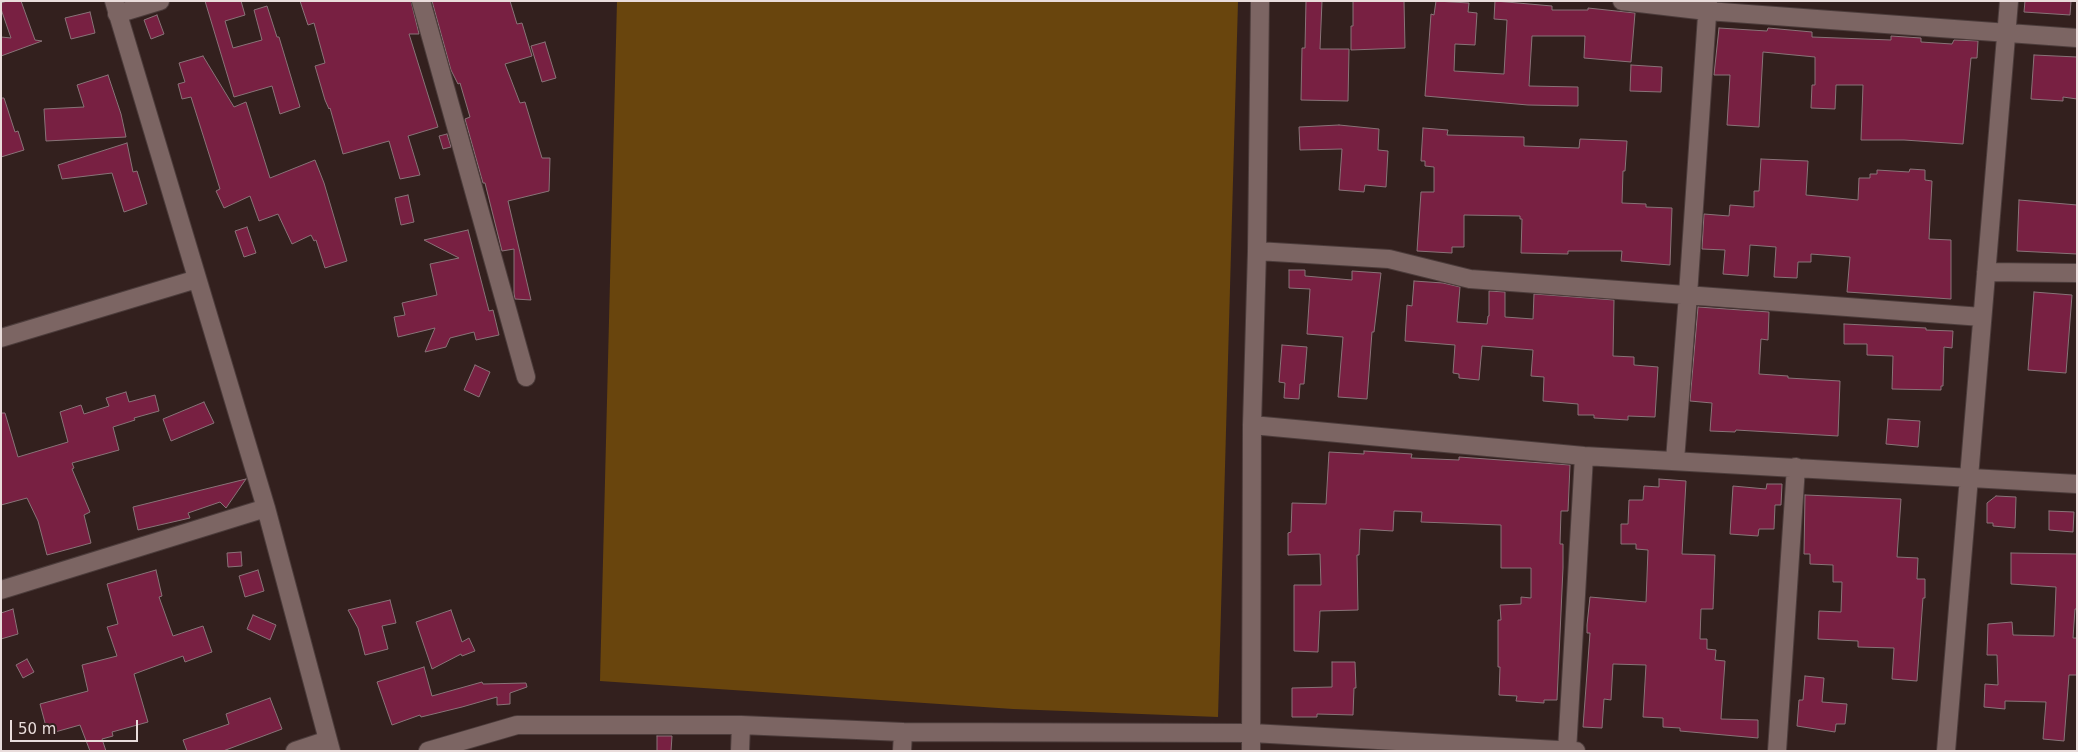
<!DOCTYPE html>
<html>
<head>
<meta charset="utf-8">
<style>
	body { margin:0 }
	#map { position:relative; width:2078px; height:752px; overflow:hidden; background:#33201e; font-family:"DejaVu Sans",sans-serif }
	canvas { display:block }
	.frame { position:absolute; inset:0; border:2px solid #e9dcdb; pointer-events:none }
	.scale { position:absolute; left:10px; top:720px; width:128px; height:22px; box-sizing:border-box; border:2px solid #e9dcdb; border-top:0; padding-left:6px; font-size:15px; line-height:18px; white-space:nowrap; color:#e9dcdb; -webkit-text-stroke:4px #33201e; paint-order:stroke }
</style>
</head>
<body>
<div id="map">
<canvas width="2078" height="752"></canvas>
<div class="frame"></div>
<div class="scale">50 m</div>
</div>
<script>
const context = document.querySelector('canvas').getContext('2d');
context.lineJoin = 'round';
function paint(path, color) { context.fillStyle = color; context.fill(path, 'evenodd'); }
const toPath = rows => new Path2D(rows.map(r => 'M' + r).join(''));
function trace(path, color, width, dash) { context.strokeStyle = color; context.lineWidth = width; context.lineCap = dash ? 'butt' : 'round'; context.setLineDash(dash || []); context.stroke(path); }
const green = toPath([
	[617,1,1238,1,1218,717,1013,709,600,681]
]);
const building = toPath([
	[7,1,21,1,35,40,42,41,1,56,1,37,11,38,1,9,1,3,7,1],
	[205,1,241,1,245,15,225,21,233,48,262,40,254,10,267,6,277,37,279,37,300,107,280,114,272,86,234,97,205,1],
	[300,1,411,1,419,34,409,34,438,127,408,136,420,175,400,179,389,141,343,154,330,108,329,109,325,100,315,66,325,63,314,23,308,25,300,1],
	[432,1,510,1,517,24,522,23,532,56,505,64,520,103,525,102,542,158,550,158,549,191,508,201,531,300,515,299,514,293,514,249,502,251,485,183,483,183,465,119,470,117,460,83,458,84,451,70,432,1],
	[1306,1,1322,1,1320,49,1349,49,1348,101,1301,100,1302,48,1305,48,1306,1],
	[1353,1,1404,1,1405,48,1351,50,1351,26,1353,26,1353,1],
	[1436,1,1469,3,1468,12,1477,13,1475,45,1455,44,1454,71,1504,74,1507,20,1494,19,1495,1,1552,6,1552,10,1588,10,1588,8,1635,13,1631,62,1584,58,1585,36,1532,36,1529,86,1578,87,1578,106,1528,105,1425,96,1431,14,1434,15,1436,1],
	[2025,1,2071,1,2070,15,2024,12,2025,1],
	[90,12,95,33,71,39,65,18,90,12],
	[157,15,164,34,151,39,144,20,157,15],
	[1719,28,1767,31,1768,28,1812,32,1812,37,1891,40,1891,36,1921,38,1921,42,1952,44,1954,40,1978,41,1977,58,1971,58,1963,144,1904,140,1861,140,1863,85,1836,85,1835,109,1811,108,1812,85,1815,85,1815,57,1763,52,1759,127,1727,125,1730,75,1714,75,1719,28],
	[545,42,556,78,542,82,531,46,545,42],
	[2034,55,2077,57,2077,99,2063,97,2063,101,2031,99,2034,55],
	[203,56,234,107,246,102,270,178,315,160,324,183,347,261,325,268,316,240,314,241,311,235,292,244,278,214,259,221,250,196,224,208,216,191,220,189,191,97,182,99,178,84,185,82,179,63,203,56],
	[1631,65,1662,67,1661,92,1630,91,1631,65],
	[108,75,121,114,126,137,46,141,44,109,84,107,77,85,108,75],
	[1,98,4,98,15,132,18,131,24,150,1,157,1,98],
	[1339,125,1379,129,1378,150,1388,151,1386,187,1365,185,1364,192,1339,190,1342,149,1300,150,1299,127,1339,125],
	[1423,128,1448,130,1447,135,1524,137,1524,146,1579,148,1580,139,1627,141,1625,171,1623,171,1622,203,1646,204,1646,207,1672,208,1670,265,1621,261,1622,251,1568,251,1568,254,1521,253,1522,219,1520,219,1520,216,1464,215,1464,247,1452,247,1452,253,1417,251,1421,192,1434,192,1434,167,1425,166,1425,161,1421,161,1423,128],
	[447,134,451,147,443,149,439,136,447,134],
	[127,143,133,172,137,171,147,204,124,212,112,173,62,179,58,165,127,143],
	[1761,159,1808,161,1806,195,1858,200,1859,178,1870,178,1870,174,1877,174,1877,170,1909,172,1910,169,1925,170,1925,180,1932,181,1929,239,1951,240,1951,299,1847,292,1850,257,1811,254,1811,262,1798,262,1797,278,1774,277,1776,247,1750,245,1748,276,1723,274,1725,250,1702,249,1704,214,1729,216,1730,205,1754,207,1754,191,1759,191,1761,159],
	[408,195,414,222,401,225,395,198,408,195],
	[2019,200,2077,205,2077,254,2017,251,2019,200],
	[247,227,256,253,244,257,235,231,247,227],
	[468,230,489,311,493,310,499,335,476,340,474,332,450,338,446,347,425,352,435,328,398,337,394,317,405,315,402,303,437,295,430,264,459,258,424,240,468,230],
	[1289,270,1305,270,1305,276,1352,280,1352,271,1381,273,1374,332,1372,332,1367,399,1338,397,1343,337,1307,334,1310,289,1289,288,1289,270],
	[1414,281,1443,283,1460,287,1457,322,1487,324,1488,316,1489,316,1489,291,1505,292,1505,317,1533,319,1534,294,1614,300,1613,356,1634,357,1634,365,1658,367,1655,417,1628,416,1628,420,1594,418,1594,415,1578,415,1578,404,1543,401,1544,377,1531,376,1533,350,1482,346,1479,380,1459,378,1459,374,1453,373,1455,345,1405,341,1407,305,1412,306,1414,281],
	[2034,292,2072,295,2066,373,2028,370,2034,292],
	[1698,307,1769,312,1768,340,1761,339,1759,374,1788,376,1788,378,1840,381,1838,436,1736,430,1735,432,1710,431,1712,403,1690,401,1698,307],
	[1844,324,1926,328,1926,330,1953,331,1952,348,1944,347,1943,386,1941,386,1941,390,1892,389,1893,356,1867,355,1867,344,1844,344,1844,324],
	[1282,345,1307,347,1304,384,1300,384,1299,399,1284,398,1285,383,1279,382,1282,345],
	[475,365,490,372,479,397,464,390,475,365],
	[126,392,129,402,155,395,159,411,134,418,135,420,113,427,119,450,72,463,74,468,72,469,90,512,84,515,91,543,47,555,38,521,27,498,1,505,1,413,5,413,18,457,68,442,60,412,81,405,84,414,109,406,106,398,126,392],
	[204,402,214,423,171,441,163,419,204,402],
	[1888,419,1920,421,1918,447,1886,444,1888,419],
	[1364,451,1412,454,1411,458,1459,460,1459,457,1570,465,1568,511,1561,511,1560,544,1563,544,1563,568,1557,700,1544,700,1544,703,1516,701,1517,696,1499,695,1500,667,1498,667,1498,620,1501,620,1500,605,1521,604,1521,597,1531,598,1531,568,1501,568,1501,525,1421,522,1422,512,1394,511,1393,531,1360,529,1359,555,1357,555,1358,610,1320,611,1318,652,1294,651,1294,585,1321,585,1320,554,1288,555,1288,533,1291,532,1292,503,1326,504,1329,452,1364,454,1364,451],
	[246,479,226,508,220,502,188,513,190,518,138,530,133,507,246,479],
	[1659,479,1686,481,1682,554,1715,555,1713,609,1701,609,1700,639,1707,639,1707,649,1716,650,1715,660,1725,661,1721,719,1758,720,1758,738,1680,731,1680,728,1663,727,1663,718,1643,717,1646,665,1613,664,1611,700,1604,699,1602,728,1583,727,1590,633,1587,633,1587,625,1590,597,1646,602,1648,550,1636,549,1636,544,1621,544,1621,524,1628,524,1629,500,1643,500,1644,486,1659,487,1659,479],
	[1767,484,1782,484,1781,505,1775,505,1774,529,1759,529,1758,536,1730,534,1733,486,1766,489,1767,484],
	[1805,495,1901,499,1897,557,1918,558,1917,579,1925,579,1925,598,1923,598,1917,681,1892,679,1894,648,1858,647,1858,641,1818,639,1819,611,1841,612,1842,582,1833,582,1833,565,1810,564,1810,554,1804,554,1805,495],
	[1996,496,2016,497,2015,528,1993,526,1993,523,1987,523,1987,503,1996,496],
	[2049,511,2074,512,2073,532,2049,530,2049,511],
	[241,552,242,566,228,567,227,553,241,552],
	[2011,553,2077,554,2077,609,2075,609,2073,638,2077,638,2077,675,2069,675,2064,741,2043,739,2046,702,2005,701,2005,709,1984,707,1985,684,1998,685,1997,655,1987,655,1988,624,2012,622,2013,635,2054,636,2056,587,2011,584,2011,553],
	[156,570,162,596,159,597,173,636,203,626,212,652,185,662,183,656,134,674,148,722,112,732,113,736,102,739,106,751,90,751,80,725,48,734,40,704,88,691,82,665,117,656,107,627,118,624,107,584,156,570],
	[258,570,264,591,245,597,239,576,258,570],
	[390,600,396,623,382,626,388,649,365,655,358,628,348,610,390,600],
	[13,609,18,634,1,639,1,613,13,609],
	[451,610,462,642,469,638,475,651,462,656,461,654,432,669,416,622,451,610],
	[253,615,276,625,270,640,247,629,253,615],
	[27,659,34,672,23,678,16,665,27,659],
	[1332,662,1355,662,1356,688,1354,688,1353,715,1317,714,1317,717,1292,717,1292,688,1332,687,1332,662],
	[424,667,432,696,482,682,483,684,526,683,527,687,510,693,510,704,497,705,497,697,462,707,421,717,420,715,392,725,377,682,424,667],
	[1805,676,1824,678,1822,702,1847,704,1845,724,1836,724,1835,732,1797,726,1799,700,1803,700,1805,676],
	[270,698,282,729,223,751,187,751,183,740,229,724,226,714,270,698],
	[657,736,672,736,671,751,657,751,657,736]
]);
const minor = toPath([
	[114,1,266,508,331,751],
	[421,1,526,377],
	[1622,1,1707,11,2077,38],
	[117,14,160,1],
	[1257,251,1389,259,1470,279,1982,317],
	[1986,272,2077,273],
	[1,338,197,279],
	[1252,425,1584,456,2077,484],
	[1675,460,1688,295,1708,1],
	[1,590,266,508],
	[295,751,328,740],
	[428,751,517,725,741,725,903,732,1252,733,1576,751],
	[740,751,741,725],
	[902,751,903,732],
	[1251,751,1252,425,1257,251,1260,1],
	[1567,751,1584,456],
	[1777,751,1796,467],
	[1946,751,2009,1]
]);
paint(green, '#69450d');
paint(building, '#782042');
trace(building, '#897378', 1);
trace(minor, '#4c3c3b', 20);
trace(minor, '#7c6563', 18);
</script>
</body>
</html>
